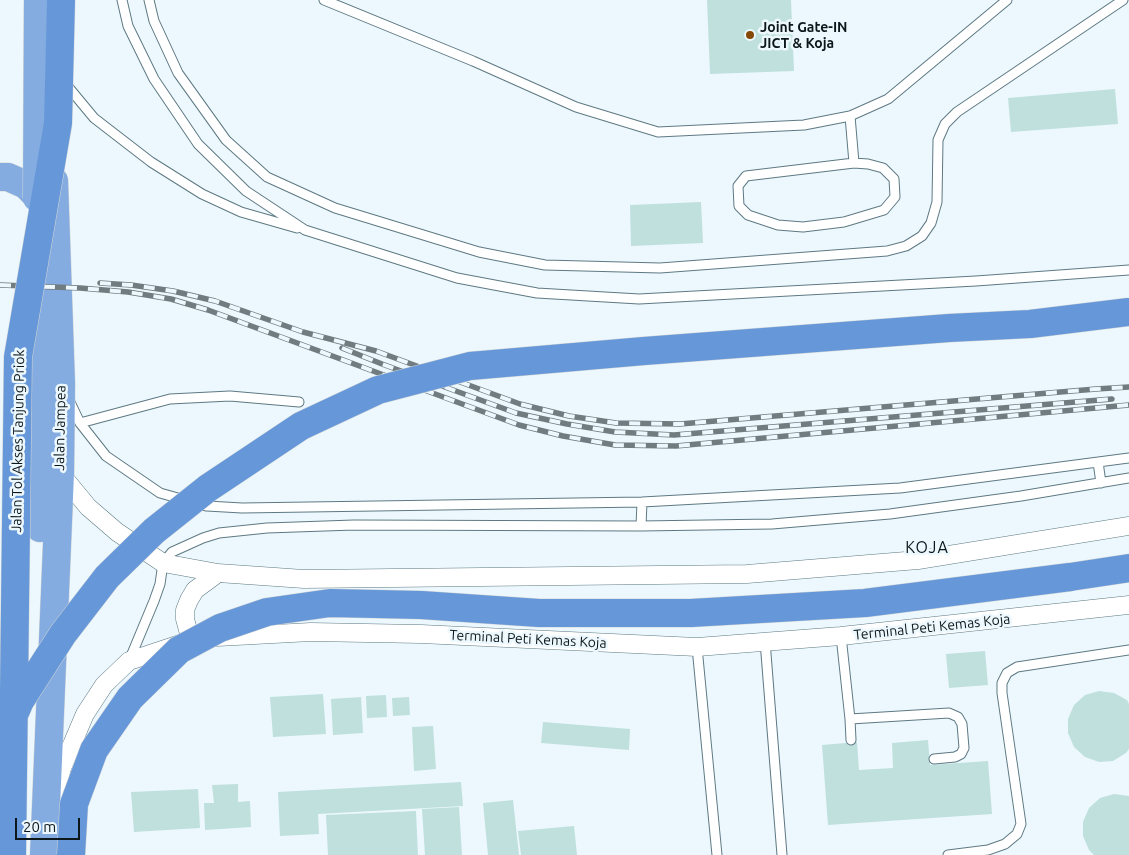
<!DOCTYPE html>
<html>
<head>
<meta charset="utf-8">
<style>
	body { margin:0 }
	#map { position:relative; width:1129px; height:855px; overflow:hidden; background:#ecf8fd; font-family:Ubuntu,sans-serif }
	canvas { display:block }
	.scale { position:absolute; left:15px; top:818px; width:65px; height:22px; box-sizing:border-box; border:2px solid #0c171b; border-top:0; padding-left:6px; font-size:15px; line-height:18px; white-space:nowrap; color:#0c171b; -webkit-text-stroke:4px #ecf8fd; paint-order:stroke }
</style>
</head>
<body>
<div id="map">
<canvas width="1129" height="855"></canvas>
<div class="scale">20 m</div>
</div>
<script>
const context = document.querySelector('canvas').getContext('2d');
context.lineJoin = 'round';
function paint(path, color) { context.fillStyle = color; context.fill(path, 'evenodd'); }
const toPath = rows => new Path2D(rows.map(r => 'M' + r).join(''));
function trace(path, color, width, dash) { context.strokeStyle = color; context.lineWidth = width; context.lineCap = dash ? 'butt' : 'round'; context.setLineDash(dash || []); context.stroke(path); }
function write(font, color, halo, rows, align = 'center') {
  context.font = font + ' Ubuntu,sans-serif'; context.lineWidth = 5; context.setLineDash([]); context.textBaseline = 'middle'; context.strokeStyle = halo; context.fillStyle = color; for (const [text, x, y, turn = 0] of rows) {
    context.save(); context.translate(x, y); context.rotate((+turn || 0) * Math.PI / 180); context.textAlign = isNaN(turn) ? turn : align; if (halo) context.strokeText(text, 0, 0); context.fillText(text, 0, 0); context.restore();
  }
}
const building = toPath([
	[707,0,791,0,794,71,710,74],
	[1115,89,1118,124,1011,132,1008,98],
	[701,202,703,243,631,246,630,205],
	[985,651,988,685,949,688,946,654],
	[1099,691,1114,693,1127,700,1129,704,1129,749,1126,753,1113,761,1099,762,1085,757,1074,747,1068,733,1068,719,1074,705,1085,695],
	[323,694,326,734,273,737,270,697],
	[386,695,387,717,367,718,366,696],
	[361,697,363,733,333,735,331,699],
	[409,697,410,715,393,716,392,698],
	[543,722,630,729,629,750,541,743],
	[433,726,436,769,414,771,412,727],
	[928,740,930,765,988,761,992,814,828,825,822,745,857,742,859,770,893,768,892,743],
	[461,782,463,806,318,814,319,834,280,836,278,792],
	[238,784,238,802,250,801,251,827,205,830,204,803,214,803,212,785],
	[198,789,200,828,134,832,131,792],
	[1114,794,1129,796,1129,855,1094,855,1089,850,1083,836,1083,822,1089,808,1100,798],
	[513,800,519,855,488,855,483,803],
	[459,807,462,855,425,855,422,809],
	[416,811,418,855,328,855,326,815],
	[574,826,577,855,521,855,518,831]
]);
const service = toPath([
	[122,0,128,26,154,79,198,144,246,191,305,230,457,278,537,293,639,299,976,281,1129,270],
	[149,0,154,21,178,73,226,140,267,177,335,208,479,252,545,265,660,268,887,251,906,246,922,236,931,223,937,202,938,140,945,124,957,112,1123,0],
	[324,0,473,61,576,107,658,132,804,125,850,116,888,99,1007,0],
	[65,83,94,118,151,162,202,194,241,212,297,228],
	[850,116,854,163],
	[854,163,868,164,883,168,894,179,895,197,884,210,844,222,803,227,778,225,748,215,739,206,738,186,746,176,854,163],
	[69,400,80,423,106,456,160,493,185,500],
	[80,423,170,399,230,396,299,402],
	[1098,462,1101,483],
	[197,504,207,506,242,508,642,502,900,488,1129,458],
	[641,526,642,502],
	[841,636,850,719,949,713,958,717,962,724,964,748,961,754,955,757,934,759],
	[765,641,782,855],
	[697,647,717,855],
	[129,661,154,601,160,584,163,563,172,552,203,538,219,533,267,528,354,525,641,526,772,524,890,514,1021,496,1129,478],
	[850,719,851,740],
	[948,855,988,850,1005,844,1017,834,1021,824,1002,693,1002,683,1007,673,1017,667,1129,650]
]);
const minor = toPath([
	[60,473,88,507,117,532,163,563,218,573,304,579,747,574,918,560,1129,526],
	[217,637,311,632,421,634,697,647,841,636,1129,605],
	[191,641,185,619,185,610,189,600,195,590,218,573],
	[55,795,62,768,85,714,104,685,129,661,180,644]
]);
const trunk = toPath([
	[0,177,8,177,26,185,45,204,48,210],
	[36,300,40,528],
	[44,855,60,473,61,384,54,181]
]);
const motorway = toPath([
	[1070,577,1129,568]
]);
const rail = toPath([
	[100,283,131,285,173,291,215,301,303,332,376,351,520,404,569,416,616,423,680,424,1096,389,1129,387],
	[0,285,80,288,128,292,171,299,208,310,519,425,563,436,615,445,676,446,1129,405],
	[342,348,382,364,516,413,567,424,615,432,674,435,1112,399]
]);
const trunkBridge = toPath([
	[37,198,38,0]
]);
const motorwayBridge = toPath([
	[0,747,20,701,63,634,107,577,154,531,208,488,301,426,378,390,470,366,644,351,949,328,1030,324,1129,312],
	[12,855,18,357,58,123,61,0],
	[71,855,74,804,94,750,130,698,179,650,220,628,267,612,330,603,421,605,539,613,691,613,865,603,1070,577]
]);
const markers = [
	[750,35,5,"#854905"]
];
const poiNames = [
	["Joint Gate-IN",760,27],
	["JICT & Koja",760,43]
];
const streetNames = [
	["Jalan Jampea",60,428,-89],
	["Jalan Tol Akses Tanjung Priok",18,441,-89],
	["Terminal Peti Kemas Koja",932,627,-6],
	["Terminal Peti Kemas Koja",528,639,3]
];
const quarterNames = [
	["KOJA",927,548]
];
paint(building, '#bfe0dd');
trace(service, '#5e7983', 11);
trace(minor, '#5e7983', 19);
trace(trunk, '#d3d5d6', 29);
trace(motorway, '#d3d5d6', 29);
trace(service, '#fff', 9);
trace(minor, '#fff', 18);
trace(trunk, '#84ace0', 28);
trace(motorway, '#6698d9', 28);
trace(rail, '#717c81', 5.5);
trace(rail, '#ecf8fd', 4, [11]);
trace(trunkBridge, '#d3d5d6', 29, []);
trace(motorwayBridge, '#d3d5d6', 29, []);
trace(trunkBridge, '#84ace0', 28);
trace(motorwayBridge, '#6698d9', 28);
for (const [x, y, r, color] of markers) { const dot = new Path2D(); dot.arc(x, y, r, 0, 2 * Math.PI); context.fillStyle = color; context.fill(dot); trace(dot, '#ecf8fd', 2); }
write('bold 14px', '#0c171b', '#ecf8fd', poiNames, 'left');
write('14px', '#0c171b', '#ecf8fd', streetNames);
context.letterSpacing = '1px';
write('16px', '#0c171b', '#ecf8fd', quarterNames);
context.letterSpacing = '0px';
</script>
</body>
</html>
